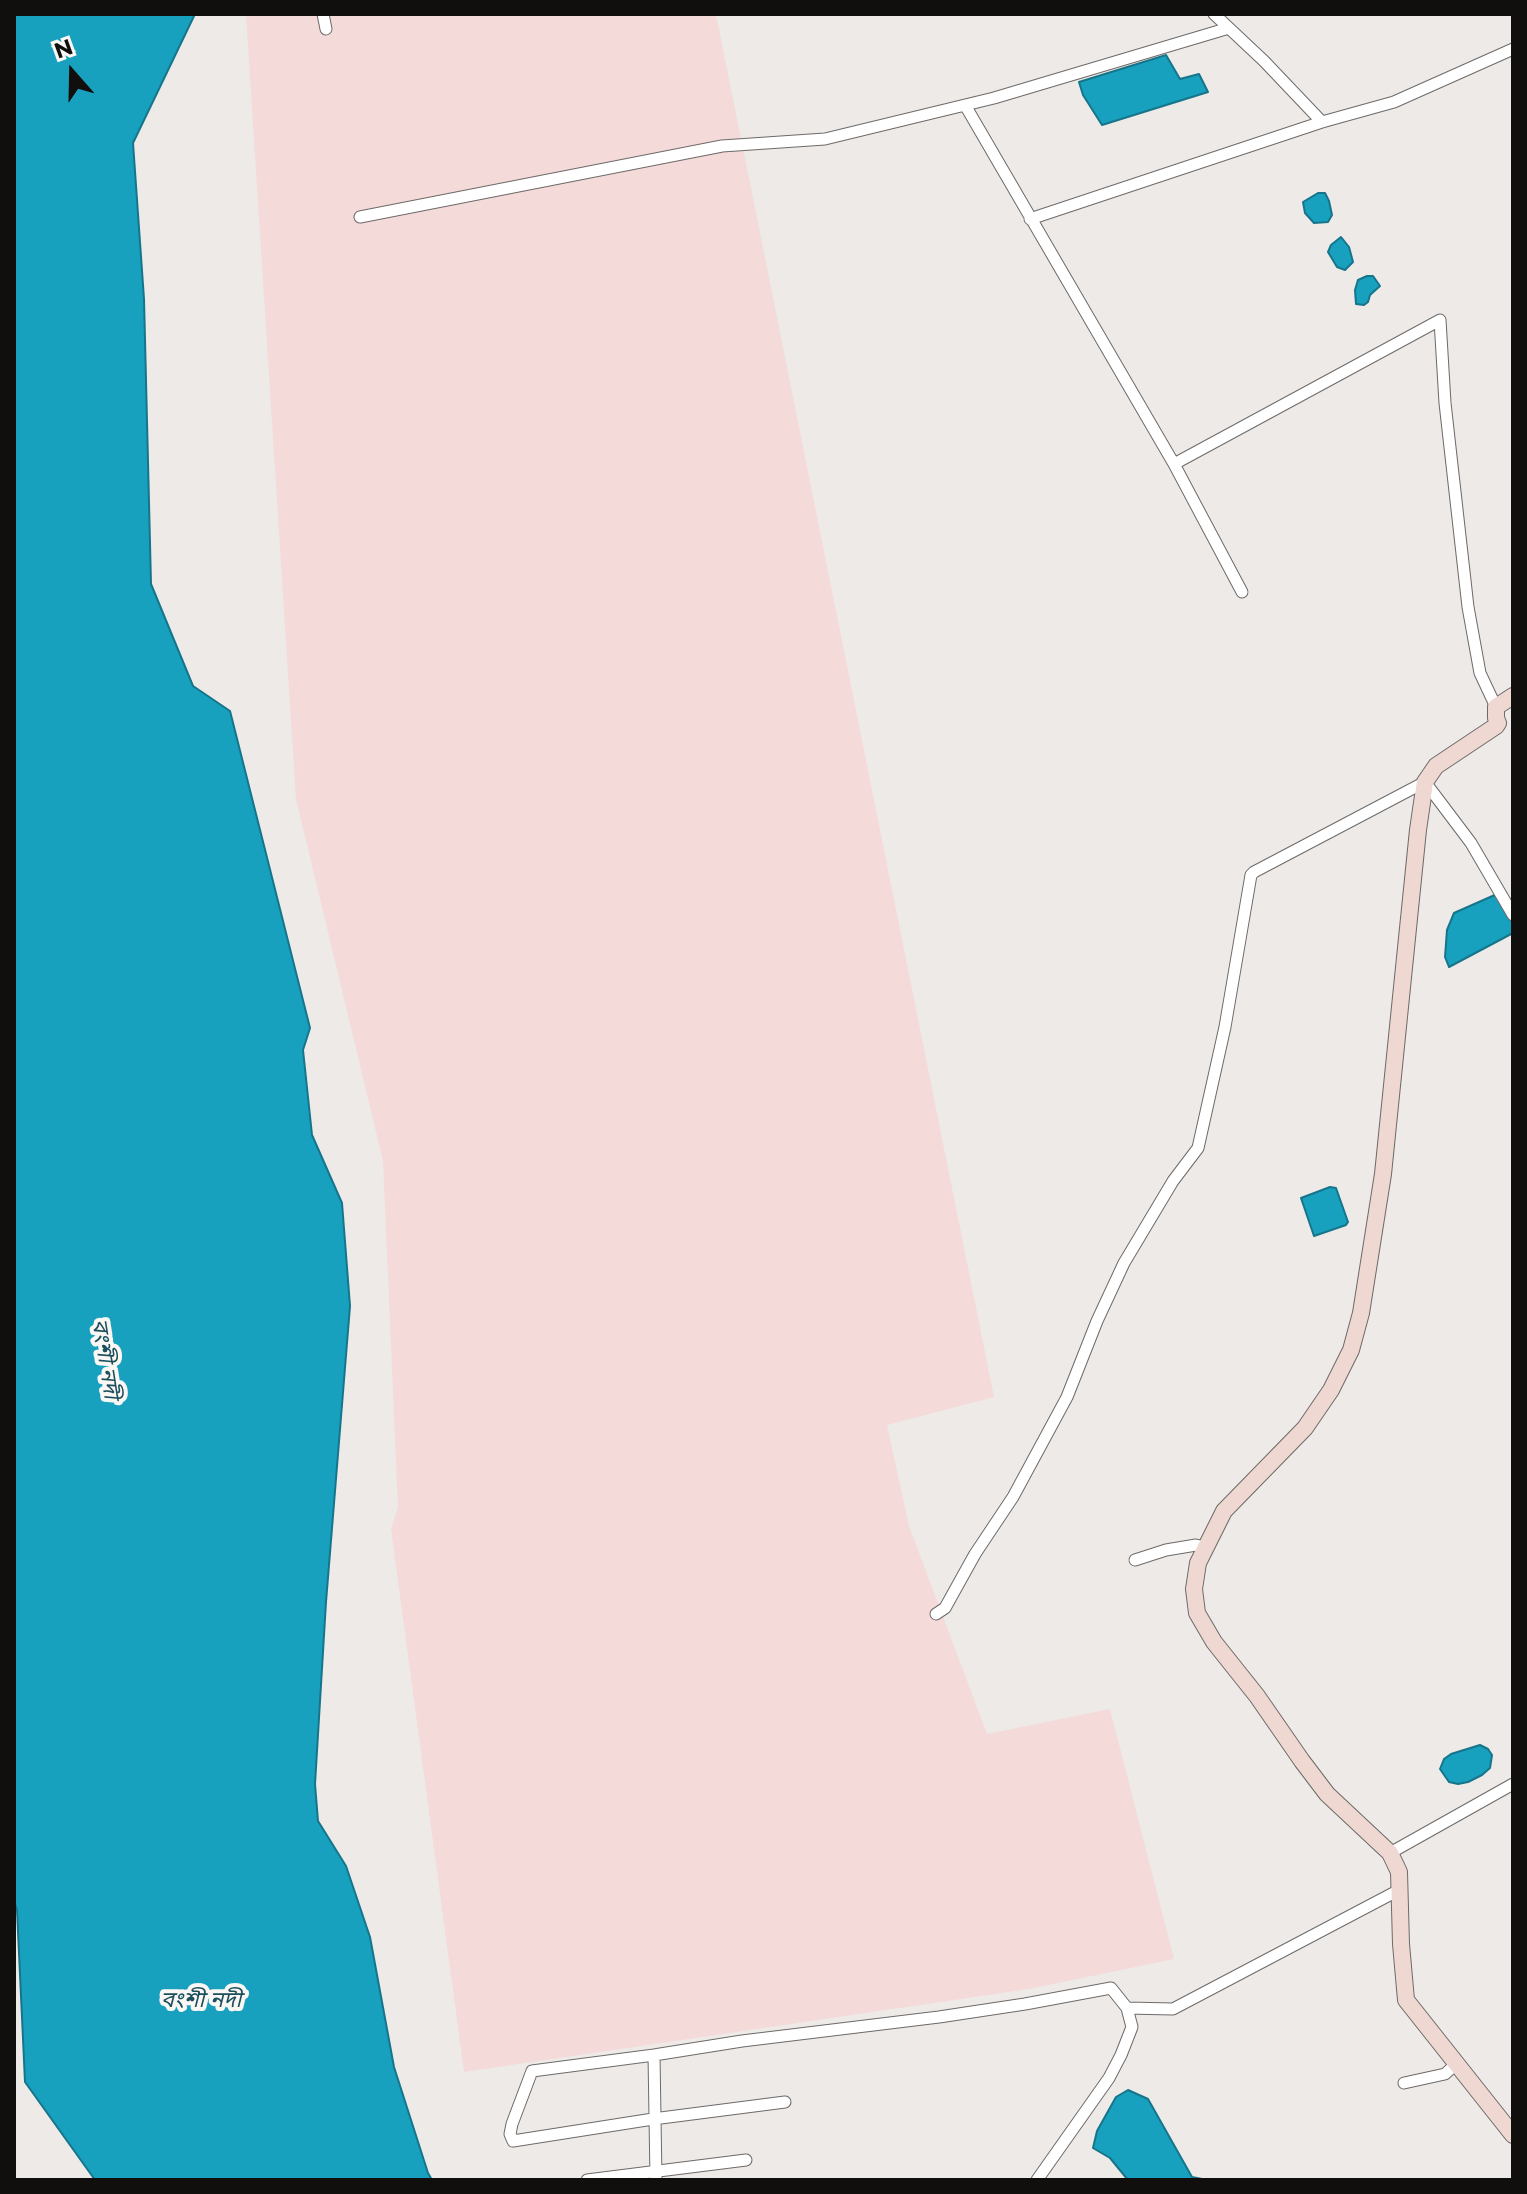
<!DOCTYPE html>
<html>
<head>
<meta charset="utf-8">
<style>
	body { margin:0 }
	#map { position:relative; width:1527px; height:2194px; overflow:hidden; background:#edeae8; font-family:Montserrat,sans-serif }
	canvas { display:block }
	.frame { position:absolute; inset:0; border:16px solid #100f0e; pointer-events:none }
	.north { position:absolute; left:32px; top:32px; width:80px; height:80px; -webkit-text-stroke:6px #fbf7f5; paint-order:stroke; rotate:340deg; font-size:22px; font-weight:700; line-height:32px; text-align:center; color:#100f0e }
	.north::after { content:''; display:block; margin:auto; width:28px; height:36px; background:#100f0e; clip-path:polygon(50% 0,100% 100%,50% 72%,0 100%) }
</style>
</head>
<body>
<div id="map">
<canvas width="1527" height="2194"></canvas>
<div class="frame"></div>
<div class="north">N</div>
</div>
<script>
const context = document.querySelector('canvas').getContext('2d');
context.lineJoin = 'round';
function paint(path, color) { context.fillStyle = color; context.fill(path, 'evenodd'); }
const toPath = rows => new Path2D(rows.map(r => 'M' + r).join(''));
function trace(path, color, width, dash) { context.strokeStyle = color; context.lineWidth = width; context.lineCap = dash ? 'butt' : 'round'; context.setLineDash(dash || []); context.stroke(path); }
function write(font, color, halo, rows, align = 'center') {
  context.font = font + ' Montserrat,"Noto Sans Bengali",sans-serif'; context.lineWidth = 8; context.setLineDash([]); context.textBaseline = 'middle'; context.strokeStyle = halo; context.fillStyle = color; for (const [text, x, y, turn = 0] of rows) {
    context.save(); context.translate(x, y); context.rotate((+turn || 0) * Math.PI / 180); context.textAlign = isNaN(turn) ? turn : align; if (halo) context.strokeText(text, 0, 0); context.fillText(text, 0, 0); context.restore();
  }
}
const industrial = toPath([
	[246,14,716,14,994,1397,887,1425,909,1526,987,1734,1110,1709,1174,1959,1029,1989,464,2072,391,1529,398,1507,383,1161,296,799]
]);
const water = toPath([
	[14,14,195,14,133,143,144,299,151,584,193,686,230,711,310,1028,303,1050,312,1135,342,1203,350,1306,326,1602,315,1784,318,1821,346,1866,370,1937,394,2067,428,2173,432,2180,95,2180,25,2082,17,1910,14,1901,14,14],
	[1166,55,1180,79,1199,74,1208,92,1102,125,1083,95,1079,82,1166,55],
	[1318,193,1325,193,1329,201,1332,215,1328,222,1314,223,1305,213,1303,202,1318,193],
	[1341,237,1349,247,1353,262,1345,270,1337,267,1328,252,1331,245,1341,237],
	[1367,276,1373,276,1380,286,1370,295,1368,302,1364,305,1356,304,1355,290,1358,280,1367,276],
	[1497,894,1513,920,1513,933,1449,967,1445,957,1447,930,1454,913,1497,894],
	[1330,1187,1336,1188,1348,1222,1346,1225,1314,1236,1301,1198,1330,1187],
	[1480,1745,1488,1749,1492,1755,1490,1768,1482,1775,1468,1782,1458,1784,1449,1782,1440,1769,1444,1759,1451,1754,1480,1745],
	[1128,2090,1148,2099,1192,2177,1207,2180,1128,2180,1110,2158,1093,2148,1097,2131,1116,2097,1128,2090]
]);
const street = toPath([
	[323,14,326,29],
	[1214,14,1264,61,1322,122],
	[965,105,1174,464,1440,320,1445,403,1468,607,1480,673,1496,707],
	[360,217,722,146,825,139,994,98,1229,28],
	[1030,219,1322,122,1394,102,1513,49],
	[1174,464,1242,592],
	[1135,1560,1166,1550,1196,1545,1205,1547],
	[936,1614,945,1608,975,1554,1013,1497,1067,1397,1097,1321,1124,1263,1173,1181,1198,1148,1225,1027,1251,875,1254,872,1425,782,1471,843,1513,915],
	[1390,1853,1513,1784],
	[654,2055,656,2180],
	[1404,2083,1445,2074,1456,2064],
	[785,2102,653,2119,513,2141,510,2134,512,2124,532,2071,654,2055,742,2041,939,2017,1025,2004,1111,1988,1127,2008,1173,2009,1401,1889],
	[587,2180,746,2160],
	[1037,2180,1109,2078,1121,2055,1132,2027,1127,2008]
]);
const secondary = toPath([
	[1513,696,1496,707,1496,718,1498,723,1496,726,1436,766,1425,782,1418,830,1383,1174,1361,1313,1351,1350,1331,1390,1305,1428,1224,1511,1198,1563,1194,1589,1197,1613,1214,1642,1257,1696,1302,1761,1327,1794,1390,1853,1399,1872,1401,1944,1406,2000,1513,2135]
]);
const waterNames = [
	["বংশী নদী",105,1359,81],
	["বংশী নদী",201,2001]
];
paint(industrial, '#f5dada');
paint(water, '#18a1bf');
trace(water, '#16758a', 2);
trace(street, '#6d6a68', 13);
trace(secondary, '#6d6a68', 18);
trace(street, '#fff', 11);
trace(secondary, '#eed8d1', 16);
write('italic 22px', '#1c4f5c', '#fbf7f5', waterNames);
</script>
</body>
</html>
